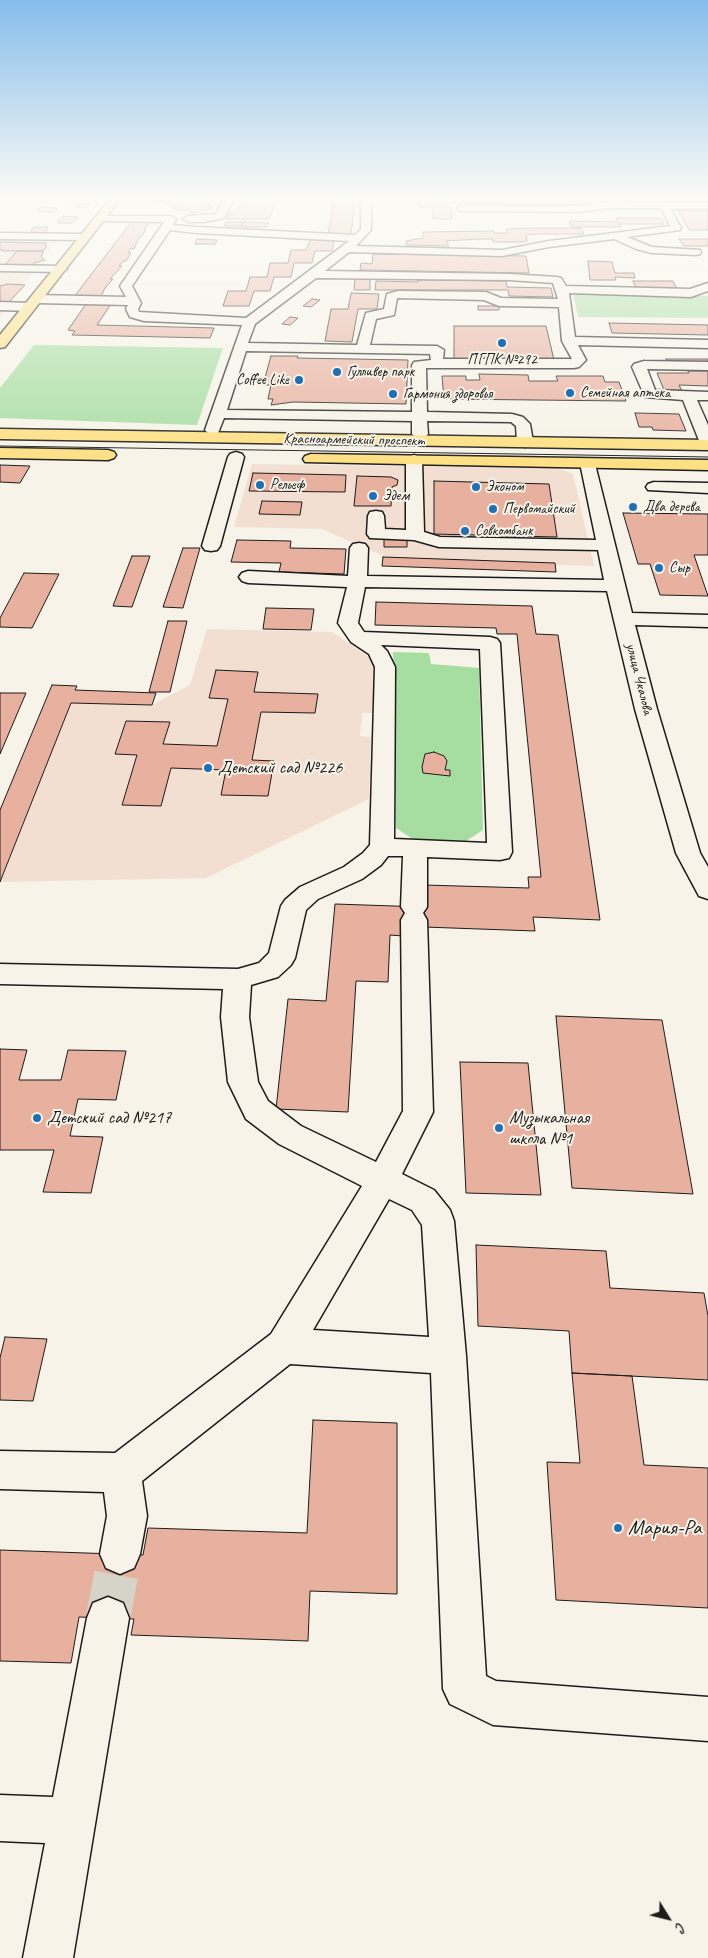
<!DOCTYPE html>
<html>
<head>
<meta charset="utf-8">
<style>
	body { margin:0 }
	#map { position:relative; width:708px; height:1958px; overflow:hidden; background:#f7f3e8; font-family:Caveat,sans-serif }
	canvas { display:block }
	.north { position:absolute; left:643px; top:1893px; width:50px; height:50px; -webkit-text-stroke:4px #f7f3e8; paint-order:stroke; rotate:126deg; font-size:14px; font-weight:700; line-height:20px; text-align:center; color:#1c1c1c }
	.north::after { content:''; display:block; margin:auto; width:18px; height:22px; background:#1c1c1c; clip-path:polygon(50% 0,100% 100%,50% 72%,0 100%) }
</style>
</head>
<body>
<div id="map">
<canvas width="708" height="1958"></canvas>
<div class="north">С</div>
</div>
<script>
const context = document.querySelector('canvas').getContext('2d');
context.lineJoin = 'round';
function paint(path, color) { context.fillStyle = color; context.fill(path, 'evenodd'); }
const toPath = rows => new Path2D(rows.map(r => 'M' + r).join(''));
function trace(path, color, width, dash) { context.strokeStyle = color; context.lineWidth = width; context.lineCap = dash ? 'butt' : 'round'; context.setLineDash(dash || []); context.stroke(path); }
function write(font, color, halo, rows, align = 'center') {
  context.font = font + ' Caveat,sans-serif'; context.lineWidth = 4; context.setLineDash([]); context.textBaseline = 'middle'; context.strokeStyle = halo; context.fillStyle = color; for (const [text, x, y, turn = 0] of rows) {
    context.save(); context.translate(x, y); context.rotate((+turn || 0) * Math.PI / 180); context.textAlign = isNaN(turn) ? turn : align; if (halo) context.strokeText(text, 0, 0); context.fillText(text, 0, 0); context.restore();
  }
}
const built = toPath([
	[0,240,56,241,0,318],
	[252,464,557,468,573,474,594,566,391,559,322,529,234,527],
	[207,629,332,632,376,662,373,713,362,713,360,736,371,737,369,799,206,878,1,882,71,703,152,705,190,685]
]);
const green = toPath([
	[573,293,708,296,708,318,578,317],
	[34,345,223,348,197,425,0,418,0,388],
	[393,652,429,653,431,664,479,668,483,830,466,841,416,841,396,828]
]);
const building = toPath([
	[151,198,190,198,200,203,206,201,211,203,206,204,209,205,206,206,213,208,193,213,183,209,178,210,173,208,177,207,151,198],
	[244,198,284,198,283,200,277,199,269,219,226,219,229,213,236,213,244,198],
	[334,198,355,198,351,236,328,235,334,198],
	[427,198,582,200,584,205,444,203,445,205,451,208,452,219,433,219,433,207,418,207,417,201,430,202,427,198],
	[78,203,91,203,87,208,74,207,78,203],
	[41,207,58,208,54,212,37,212,41,207],
	[678,211,708,211,708,230,689,230,678,211],
	[63,216,78,217,72,223,57,223,63,216],
	[616,218,661,218,664,224,619,224,621,227,571,227,569,221,618,222,616,218],
	[132,221,152,222,146,226,144,230,146,230,141,237,139,237,134,249,131,248,128,253,131,253,126,261,123,261,119,266,122,266,110,279,113,279,105,288,100,298,74,297,132,221],
	[226,222,243,222,242,226,224,226,226,222],
	[244,222,269,223,267,227,242,227,244,222],
	[34,227,48,227,44,234,29,234,34,227],
	[534,228,581,228,584,234,535,234,526,235,527,241,521,242,493,242,493,239,478,239,446,241,449,246,406,245,406,241,423,238,423,232,494,231,494,233,507,233,506,229,508,229,534,228],
	[335,236,332,251,315,251,312,263,294,263,291,277,274,277,270,291,254,291,249,306,223,306,228,291,246,291,250,277,267,277,270,263,288,263,291,250,306,250,311,239,335,236],
	[197,239,217,240,215,244,195,244,197,239],
	[679,239,708,239,708,246,684,246,679,239],
	[0,242,47,243,45,245,47,246,43,251,2,251,3,250,0,250,0,242],
	[17,251,43,251,41,257,45,260,34,263,30,267,4,266,17,251],
	[373,254,526,256,529,273,360,270,361,263,372,264,373,254],
	[588,261,612,262,615,273,634,273,635,278,615,277,616,280,590,280,588,261],
	[355,279,370,279,370,290,354,290,355,279],
	[418,280,506,281,507,287,551,288,553,297,509,296,508,290,375,290,376,281,418,282,418,280],
	[633,281,673,281,677,289,636,288,633,281],
	[8,284,25,285,7,304,0,304,0,286,8,284],
	[351,293,379,294,377,309,358,309,352,342,325,341,331,309,348,309,351,293],
	[312,299,320,300,311,307,303,306,312,299],
	[88,301,111,304,97,325,214,328,210,338,72,335,75,331,68,330,88,301],
	[478,306,499,306,499,310,478,310,478,306],
	[290,317,298,318,290,325,282,324,290,317],
	[609,323,708,325,708,335,612,333,609,323],
	[454,326,546,326,554,360,454,359,454,326],
	[271,356,298,356,297,358,408,360,406,404,293,402,271,405,273,399,268,399,271,385,263,385,271,356],
	[666,359,708,359,708,363,667,362,666,359],
	[688,371,708,371,708,386,679,385,682,391,664,390,657,373,689,373,688,371],
	[479,374,528,375,529,381,558,381,556,376,603,376,605,382,619,382,626,401,444,399,442,376,466,376,466,380,480,380,479,374],
	[635,413,679,414,686,431,653,430,652,427,639,427,635,413],
	[0,465,30,466,20,483,0,482,0,465],
	[253,473,346,475,345,492,249,491,253,473],
	[357,476,391,477,398,480,397,485,392,487,391,506,354,506,357,476],
	[434,481,549,484,557,537,434,534,434,481],
	[262,501,302,502,300,515,259,514,262,501],
	[623,513,708,514,708,555,694,555,708,596,660,595,650,564,638,564,623,513],
	[384,539,407,539,407,547,384,547,384,539],
	[237,540,291,541,290,548,346,549,344,574,279,572,281,563,231,562,237,540],
	[183,548,200,548,183,608,163,607,183,548],
	[132,556,150,556,132,607,113,606,132,556],
	[383,557,555,563,556,572,382,566,383,557],
	[24,573,59,574,32,628,0,627,0,618,24,573],
	[376,602,532,606,536,634,558,635,600,920,533,917,535,931,424,927,403,936,390,935,388,982,356,981,348,1112,276,1109,288,999,326,1001,335,904,424,907,424,885,529,888,528,877,541,877,517,634,497,634,496,628,375,625,376,602],
	[266,608,314,609,311,630,263,629,266,608],
	[168,621,187,621,170,692,149,692,168,621],
	[216,670,258,672,254,692,318,694,315,713,261,712,252,760,274,761,268,796,221,795,226,770,171,768,161,806,122,805,137,755,115,754,126,721,170,722,163,744,217,746,228,699,209,698,216,670],
	[52,685,77,686,75,690,156,693,152,705,71,703,0,882,0,810,52,685],
	[0,693,26,693,0,754,0,693],
	[434,752,444,756,447,761,445,770,450,770,450,776,423,773,422,767,425,754,434,752],
	[556,1016,662,1020,693,1194,572,1188,556,1016],
	[0,1049,27,1050,19,1080,61,1080,68,1050,126,1051,116,1100,78,1099,70,1136,103,1137,91,1193,43,1192,54,1150,0,1150,0,1049],
	[460,1062,528,1063,541,1195,466,1193,460,1062],
	[476,1245,606,1251,610,1288,704,1293,708,1316,708,1380,572,1373,569,1331,478,1326,476,1245],
	[5,1337,47,1339,33,1401,0,1400,0,1358,5,1337],
	[572,1373,632,1376,644,1465,708,1468,708,1608,556,1600,547,1462,580,1463,572,1373],
	[313,1420,397,1423,397,1594,310,1591,308,1641,131,1635,134,1619,79,1617,71,1663,0,1661,0,1550,143,1555,148,1528,307,1533,313,1420]
]);
const minorTunnel = toPath([
	[108,1618,120,1554]
]);
const minor = toPath([
	[225,198,235,198,224,218,204,222,188,222,183,219,188,216,216,214,225,198],
	[361,198,371,198,371,230,356,246,502,250,549,241,670,226,661,208,611,208,578,212,462,211,458,210,458,206,578,206,611,202,708,203,708,209,671,209,681,228,680,230,627,237,652,247,700,250,701,252,700,254,696,255,652,253,636,249,614,239,549,247,502,256,349,252,325,271,509,274,557,277,561,278,566,286,690,289,708,283,708,291,691,297,569,293,575,337,708,340,708,348,578,345,586,360,579,367,574,368,426,368,427,412,512,414,523,417,530,424,533,442,530,445,525,447,520,445,517,442,516,426,511,422,427,421,428,434,425,437,420,439,415,437,412,434,412,421,224,418,218,433,213,435,208,433,205,430,242,325,144,321,130,317,126,309,128,305,37,303,31,299,37,295,126,297,120,286,164,222,100,221,96,220,96,216,171,216,176,219,173,225,196,227,355,235,361,229,361,198],
	[170,230,196,233,349,241,246,318,139,312,138,309,141,303,132,286,170,230],
	[316,278,509,280,553,283,558,299,501,298,486,292,398,291,387,294,384,309,366,313,357,345,248,343,255,324,316,278],
	[397,298,484,300,499,306,559,307,562,341,572,359,443,359,444,350,437,346,370,345,376,319,394,315,397,298],
	[246,351,430,354,431,360,414,362,412,365,412,412,227,410,246,351],
	[0,233,84,234,89,237,84,240,0,239,0,233],
	[0,265,61,266,67,269,61,272,0,271,0,265],
	[0,302,30,303,36,307,30,311,0,310,0,302],
	[644,361,708,362,708,370,647,369,655,390,708,392,708,400,697,400,708,425,708,448,703,446,700,443,683,400,645,397,632,367,634,364,644,361],
	[236,452,242,454,244,457,220,546,217,550,211,551,205,550,202,546,228,457,230,454,236,452],
	[414,455,420,457,422,460,424,532,440,537,596,540,580,463,582,460,594,460,632,613,708,615,708,627,635,625,657,709,700,853,708,867,708,899,699,896,676,853,635,709,607,591,365,587,358,623,364,632,490,637,497,639,500,643,512,852,509,858,500,860,427,857,427,907,423,913,427,920,433,1112,402,1174,434,1190,450,1210,454,1221,466,1356,486,1676,496,1681,708,1697,708,1741,493,1725,450,1704,443,1689,431,1373,290,1364,142,1481,147,1516,140,1554,134,1568,120,1574,106,1568,100,1554,107,1516,104,1492,0,1489,0,1451,115,1453,271,1334,362,1186,279,1144,246,1119,228,1082,221,1017,223,989,0,984,0,964,238,969,259,963,269,953,281,906,285,900,300,887,344,867,363,853,370,845,375,667,369,654,351,642,338,623,347,587,248,583,242,581,239,577,242,573,248,571,348,576,350,548,353,544,359,543,365,544,368,548,367,576,604,580,598,550,439,547,414,540,370,538,367,534,368,516,370,512,376,511,382,512,384,516,385,529,406,530,406,460,408,457,414,455],
	[381,645,480,649,487,843,394,839,395,667,387,651,381,645],
	[388,856,403,856,401,907,405,913,401,920,403,1111,376,1162,301,1126,268,1101,258,1082,249,1017,251,985,278,977,291,965,295,958,306,910,318,899,362,879,381,865,388,856],
	[389,1199,412,1210,422,1225,429,1337,313,1330,389,1199],
	[654,482,708,483,708,493,648,490,646,487,648,484,654,482],
	[108,1597,123,1603,129,1618,73,1958,23,1958,45,1843,0,1841,0,1795,53,1797,87,1618,93,1603,108,1597]
]);
const major = toPath([
	[111,198,121,198,5,347,0,348,0,335,111,198],
	[0,429,708,440,708,450,0,439,0,429],
	[0,448,108,450,114,452,116,455,114,458,108,460,0,458,0,448],
	[311,454,708,460,708,470,305,462,303,459,305,456,311,454]
]);
const tram = toPath([
	[0,446,708,457]
]);
const markers = [
	[502,343,5,"#1f6fb2"],
	[337,372,5,"#1f6fb2"],
	[299,380,5,"#1f6fb2"],
	[570,393,5,"#1f6fb2"],
	[393,394,5,"#1f6fb2"],
	[260,485,5,"#1f6fb2"],
	[476,487,5,"#1f6fb2"],
	[373,496,5,"#1f6fb2"],
	[633,507,5,"#1f6fb2"],
	[493,509,5,"#1f6fb2"],
	[465,531,5,"#1f6fb2"],
	[659,568,5,"#1f6fb2"],
	[208,768,5,"#1f6fb2"],
	[37,1118,5,"#1f6fb2"],
	[499,1128,5,"#1f6fb2"],
	[618,1528,5,"#1f6fb2"]
];
const farPoinames = [
	["ПГПК №292",502,360,"center"],
	["Гулливер парк",347,372],
	["Coffee Like",289,380,"right"],
	["Семейная аптека",580,393],
	["Гармония здоровья",403,394],
	["Рельеф",270,485],
	["Эконом",486,487],
	["Эдем",383,496],
	["Два дерева",643,507],
	["Первомайский",503,509],
	["Совкомбанк",475,531],
	["Сыр",669,568]
];
const farStreetnames = [
	["Красноармейский проспект",354,440,1],
	["улица Чкалова",639,679,76]
];
const poiNames = [
	["Детский сад №226",218,768],
	["Детский сад №217",47,1118],
	["Музыкальная",509,1118],
	["школа №1",509,1139]
];
const nearPoinames = [
	["Мария-Ра",628,1528]
];
paint(built, '#f2dfd2');
paint(green, '#a6dda1');
paint(building, '#e8b09f');
trace(building, '#1c1c1c', 1);
trace(minorTunnel, '#d6d3c9', 44, [44, 22]);
trace(minor, '#1c1c1c', 3);
trace(major, '#1c1c1c', 3);
paint(minor, '#f7f3e8');
paint(major, '#fedf80');
trace(tram, '#1c1c1c', 1);
const sky = context.createLinearGradient(0, 0, 0, 472);
sky.addColorStop(0, '#86bdec');
sky.addColorStop(0.42, '#fbfaf5');
sky.addColorStop(1, '#fbfaf500');
context.fillStyle = sky;
context.fillRect(0, 0, 708, 472);
for (const [x, y, r, color] of markers) { const dot = new Path2D(); dot.arc(x, y, r, 0, 2 * Math.PI); context.fillStyle = color; context.fill(dot); trace(dot, '#f7f3e8', 2); }
write('15px', '#1c1c1c', '#f7f3e8', farPoinames, 'left');
write('15px', '#1c1c1c', '#f7f3e8', farStreetnames);
write('18px', '#1c1c1c', '#f7f3e8', poiNames, 'left');
write('21px', '#1c1c1c', '#f7f3e8', nearPoinames, 'left');
</script>
</body>
</html>
